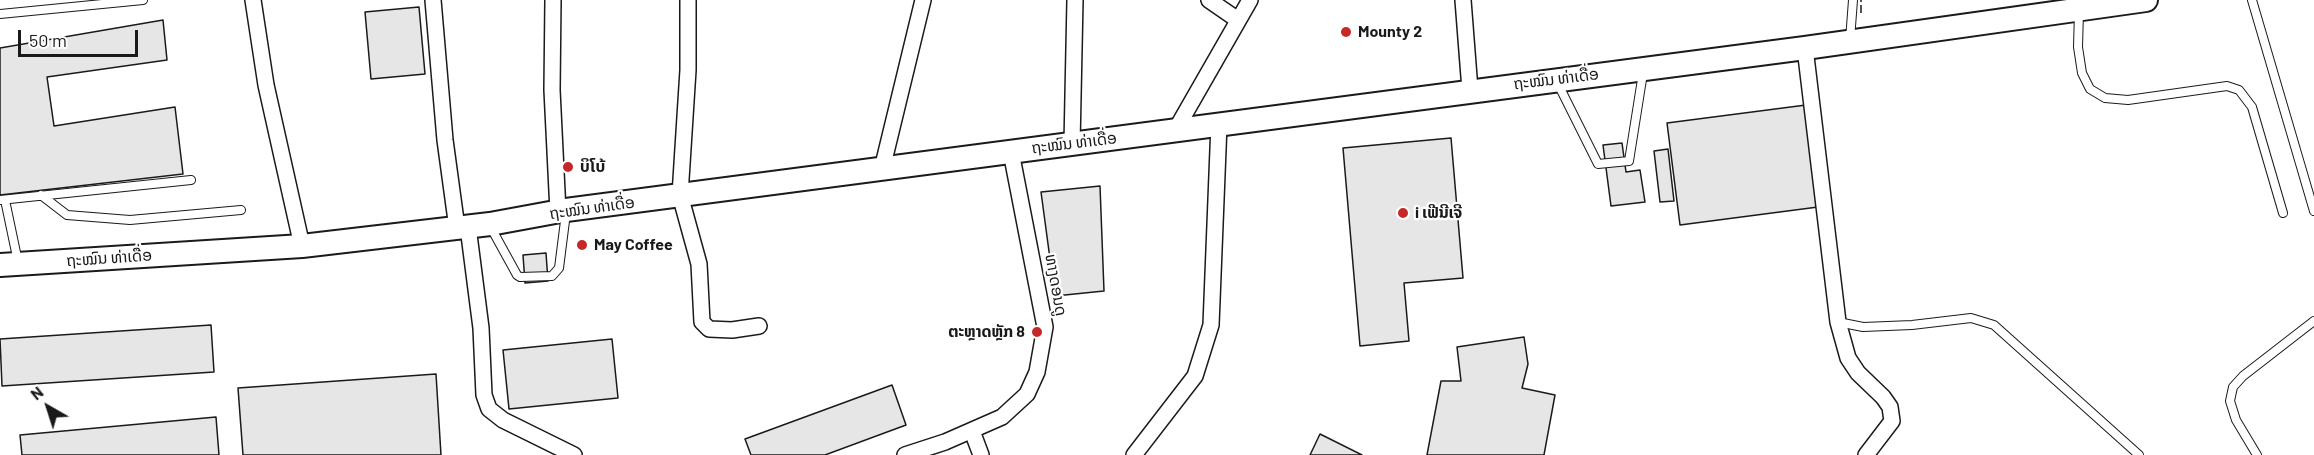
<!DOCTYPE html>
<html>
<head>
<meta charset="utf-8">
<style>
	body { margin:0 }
	#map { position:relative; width:2314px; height:455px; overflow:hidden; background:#fff; font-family:Barlow,sans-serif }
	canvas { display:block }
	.north { position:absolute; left:18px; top:377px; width:60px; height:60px; -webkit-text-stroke:4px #fff; paint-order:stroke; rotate:321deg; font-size:16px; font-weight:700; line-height:24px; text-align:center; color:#1a1a1a }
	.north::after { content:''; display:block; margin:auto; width:21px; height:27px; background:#1a1a1a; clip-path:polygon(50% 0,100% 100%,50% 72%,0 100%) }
	.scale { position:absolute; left:18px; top:30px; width:120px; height:27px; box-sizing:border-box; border:3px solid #1a1a1a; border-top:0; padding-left:8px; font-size:18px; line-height:21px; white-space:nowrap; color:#1a1a1a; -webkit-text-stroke:4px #fff; paint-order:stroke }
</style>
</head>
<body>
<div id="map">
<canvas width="2314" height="455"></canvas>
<div class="north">N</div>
<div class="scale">50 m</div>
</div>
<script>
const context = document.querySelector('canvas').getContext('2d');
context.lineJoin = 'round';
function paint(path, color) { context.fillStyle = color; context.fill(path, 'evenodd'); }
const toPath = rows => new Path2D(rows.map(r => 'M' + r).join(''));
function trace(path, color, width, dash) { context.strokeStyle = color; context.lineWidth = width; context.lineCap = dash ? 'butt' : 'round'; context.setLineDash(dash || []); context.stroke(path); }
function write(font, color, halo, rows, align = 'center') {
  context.font = font + ' Barlow,"Noto Sans Lao",sans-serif'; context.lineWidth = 4.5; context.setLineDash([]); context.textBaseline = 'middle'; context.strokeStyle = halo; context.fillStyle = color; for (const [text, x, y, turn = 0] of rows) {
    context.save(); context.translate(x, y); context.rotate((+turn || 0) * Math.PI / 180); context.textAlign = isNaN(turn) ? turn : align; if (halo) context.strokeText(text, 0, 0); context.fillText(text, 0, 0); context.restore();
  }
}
const building = toPath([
	[419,7,425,74,371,79,365,12,419,7],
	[163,20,167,60,47,77,54,126,175,107,183,174,0,195,0,48,163,20],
	[1806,105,1818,207,1680,225,1667,123,1806,105],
	[1451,138,1463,278,1404,283,1409,341,1360,346,1343,148,1451,138],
	[1622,143,1626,172,1640,170,1645,202,1611,206,1603,145,1622,143],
	[1668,149,1674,201,1660,202,1654,151,1668,149],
	[1100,186,1104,291,1055,296,1041,192,1100,186],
	[546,253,548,281,525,283,523,255,546,253],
	[211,325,214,372,2,386,0,339,211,325],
	[1524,337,1528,364,1522,388,1555,395,1544,455,1427,455,1441,381,1461,381,1457,347,1524,337],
	[612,339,618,398,509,409,503,350,612,339],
	[436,374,441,455,243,455,238,388,436,374],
	[892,385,906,425,825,455,751,455,745,439,892,385],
	[216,417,219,455,22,455,20,435,216,417],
	[1320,434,1362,455,1310,455,1320,434]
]);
const lane = toPath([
	[2252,0,2314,211],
	[2079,11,2078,47,2082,73,2090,89,2105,98,2128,100,2227,86,2239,90,2252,107,2283,213],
	[0,14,143,0],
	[1850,40,1853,0],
	[1558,84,1598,164,1629,161,1643,73],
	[41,195,67,215,130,220,241,210],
	[0,200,191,180],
	[5,200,18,262],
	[490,226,517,275,520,277,552,276,559,268,566,213],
	[1838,322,1863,327,1912,325,1971,318,1994,325,2139,455],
	[2257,455,2236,420,2230,401,2233,387,2243,376,2314,321]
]);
const street = toPath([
	[253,0,266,85,302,246],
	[433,0,445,140,457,228],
	[553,0,552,90,558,212],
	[688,0,688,70,680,195,699,264,702,322,709,329,732,330,759,326],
	[1209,0,1238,20],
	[1463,0,1470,90],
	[1805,48,1838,322,1848,358,1858,373,1883,397,1890,407,1892,421,1866,455],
	[1175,131,1250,0],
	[1072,144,1075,0],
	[882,169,923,0],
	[468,227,481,328,484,395,489,409,503,420,574,455],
	[972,431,981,455],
	[905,455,945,442,1002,417,1027,394,1037,372,1045,327,1011,152],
	[1134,455,1195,376,1211,325,1219,124]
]);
const primary = toPath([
	[0,265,302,246,490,224,566,210,1805,48,2146,0]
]);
const fence = toPath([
	[1861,13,1861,0]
]);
const markers = [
	[1346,32,6,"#c62828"],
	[568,167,6,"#c62828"],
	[1403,213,6,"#c62828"],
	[582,245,6,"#c62828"],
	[1037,332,6,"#c62828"]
];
const poiNames = [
	["Mounty 2",1358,32],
	["ບິໂບ້",580,167],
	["i ເຟີນີເຈີ",1415,213],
	["May Coffee",594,245],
	["ຕະຫຼາດຫຼັກ 8",1025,332,"right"]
];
const streetNames = [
	["ຖະໝົນ ທ່າເດື່ອ",1556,79,-7],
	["ຖະໝົນ ທ່າເດື່ອ",1074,143,-7],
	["ຖະໝົນ ທ່າເດື່ອ",592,208,-8],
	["ຖະໝົນ ທ່າເດື່ອ",109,258,-4],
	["ທາງດອນດູ",1056,285,80]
];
paint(building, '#e6e6e6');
trace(building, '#1a1a1a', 1.5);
trace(lane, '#1a1a1a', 10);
trace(street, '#1a1a1a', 18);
trace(primary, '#1a1a1a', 26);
trace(lane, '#fff', 8);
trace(street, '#fff', 15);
trace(primary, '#fff', 22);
trace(fence, '#1a1a1a', 1.5, [8, 3]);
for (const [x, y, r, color] of markers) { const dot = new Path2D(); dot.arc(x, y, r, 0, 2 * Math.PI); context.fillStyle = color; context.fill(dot); trace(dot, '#fff', 2); }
write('bold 16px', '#1a1a1a', '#fff', poiNames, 'left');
write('16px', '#1a1a1a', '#fff', streetNames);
</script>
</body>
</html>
